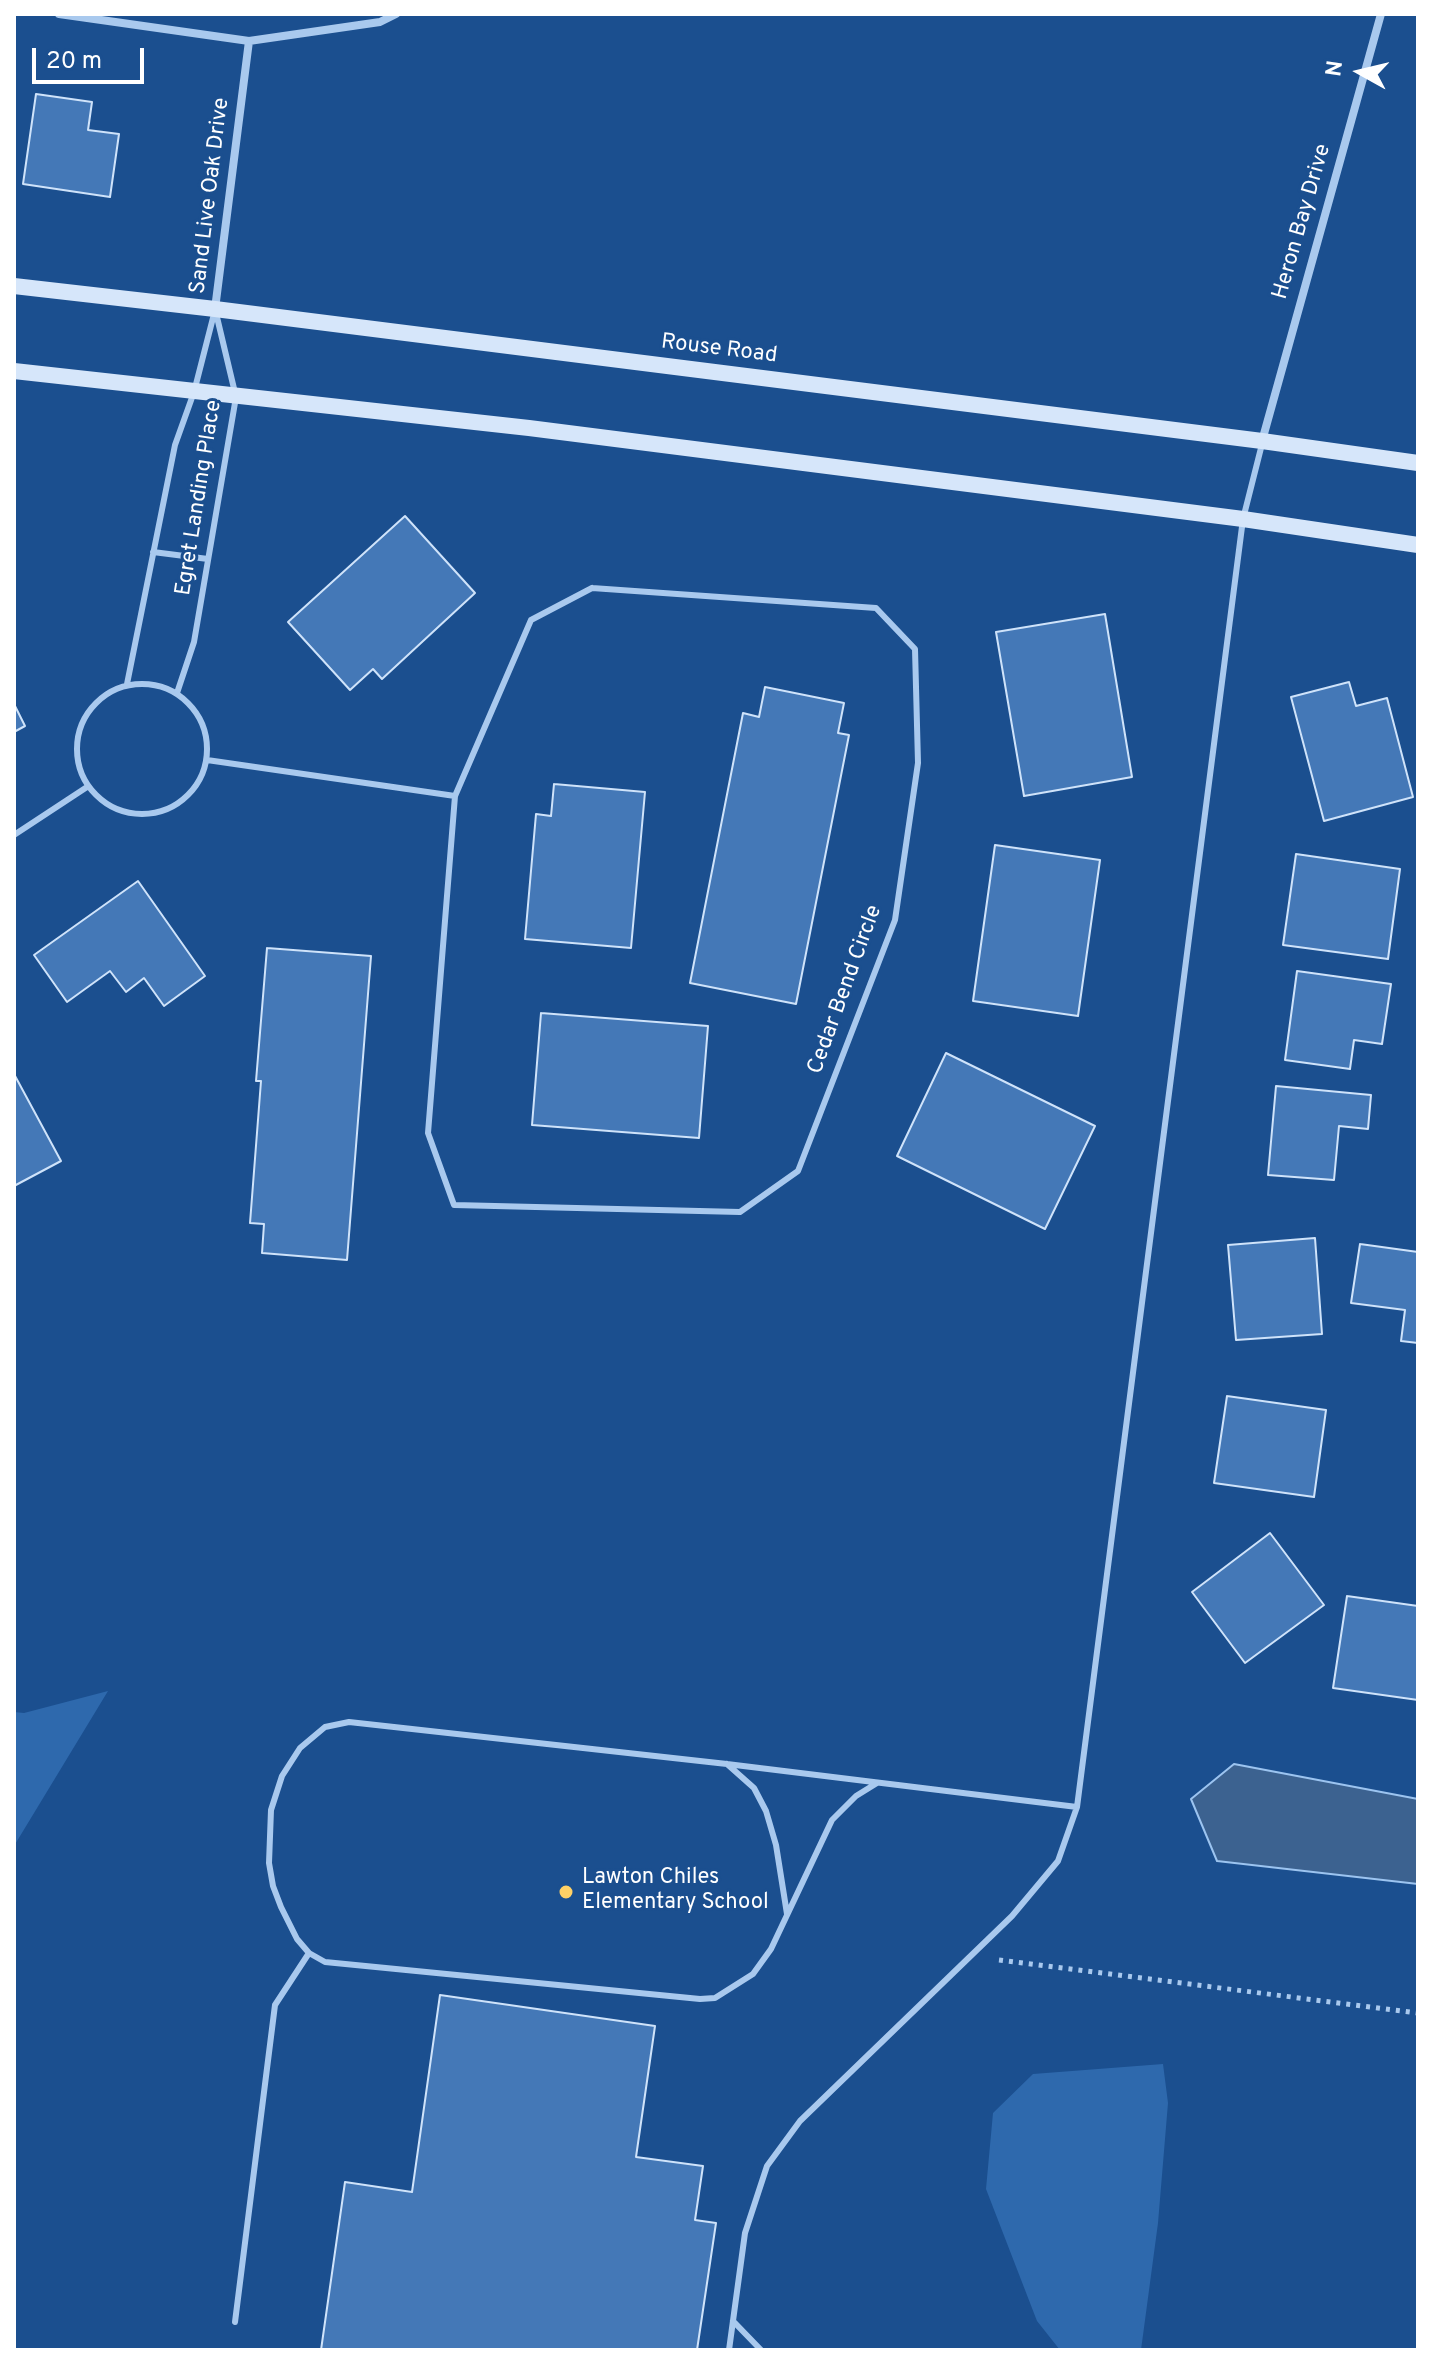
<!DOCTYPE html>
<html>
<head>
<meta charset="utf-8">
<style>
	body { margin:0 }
	#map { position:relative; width:1432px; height:2364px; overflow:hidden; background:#1b4f8f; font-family:Overpass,sans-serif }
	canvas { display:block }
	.frame { position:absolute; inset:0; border:16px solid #fff; pointer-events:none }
	.north { position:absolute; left:1320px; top:32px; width:80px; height:80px; -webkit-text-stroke:6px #1b4f8f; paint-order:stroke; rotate:278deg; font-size:22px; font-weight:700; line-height:32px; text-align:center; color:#fff }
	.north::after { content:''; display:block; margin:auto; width:28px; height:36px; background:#fff; clip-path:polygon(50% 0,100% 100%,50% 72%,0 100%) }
	.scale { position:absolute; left:32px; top:48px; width:112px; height:36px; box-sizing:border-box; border:4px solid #fff; border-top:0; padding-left:10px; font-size:24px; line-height:28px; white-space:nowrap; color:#fff; -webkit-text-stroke:6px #1b4f8f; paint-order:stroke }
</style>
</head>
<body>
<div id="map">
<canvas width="1432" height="2364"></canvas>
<div class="frame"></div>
<div class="north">N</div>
<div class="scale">20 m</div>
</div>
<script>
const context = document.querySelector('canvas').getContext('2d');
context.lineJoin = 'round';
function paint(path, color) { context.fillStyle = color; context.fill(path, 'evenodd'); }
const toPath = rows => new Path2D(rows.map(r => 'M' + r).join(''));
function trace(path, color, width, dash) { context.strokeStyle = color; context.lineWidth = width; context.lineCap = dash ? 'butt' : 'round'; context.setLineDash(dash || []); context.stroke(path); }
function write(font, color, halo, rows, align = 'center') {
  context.font = font + ' Overpass,sans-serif'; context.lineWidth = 6; context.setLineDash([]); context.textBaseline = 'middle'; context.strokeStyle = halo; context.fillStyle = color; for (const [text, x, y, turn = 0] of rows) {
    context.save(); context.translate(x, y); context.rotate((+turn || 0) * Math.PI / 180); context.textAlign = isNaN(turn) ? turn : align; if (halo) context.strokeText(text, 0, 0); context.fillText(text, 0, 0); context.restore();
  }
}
const green = toPath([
	[108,1691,14,1846,14,1712,24,1713],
	[1163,2064,1168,2103,1158,2223,1141,2350,1060,2350,1037,2321,986,2189,993,2113,1033,2074]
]);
const water = toPath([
	[1234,1764,1418,1799,1418,1884,1217,1861,1191,1799,1234,1764]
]);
const building = toPath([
	[36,94,92,102,88,130,119,134,110,197,23,184,36,94],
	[405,516,475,593,382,679,373,669,350,690,288,622,405,516],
	[1105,614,1132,777,1024,796,996,632,1105,614],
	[1349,682,1356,706,1387,698,1413,797,1324,821,1291,697,1349,682],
	[765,687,844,703,838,733,849,735,796,1004,690,983,743,713,759,717,765,687],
	[14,704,25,726,14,732,14,704],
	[554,784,645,792,631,948,525,939,536,814,551,816,554,784],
	[995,845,1100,860,1078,1016,973,1001,995,845],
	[1296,854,1400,869,1388,959,1283,945,1296,854],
	[138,881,205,976,164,1006,144,978,126,992,110,971,67,1002,34,955,138,881],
	[267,948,371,956,347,1260,262,1253,264,1224,250,1223,261,1081,256,1081,267,948],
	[1297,971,1391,984,1382,1044,1354,1040,1350,1069,1285,1060,1297,971],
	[541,1013,708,1026,699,1138,532,1125,541,1013],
	[946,1053,1095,1126,1045,1229,897,1156,946,1053],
	[14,1074,61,1161,14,1186,14,1074],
	[1276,1086,1371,1095,1368,1129,1339,1126,1334,1180,1268,1175,1276,1086],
	[1315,1238,1322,1334,1236,1340,1228,1245,1315,1238],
	[1360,1244,1418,1252,1418,1343,1401,1341,1405,1310,1351,1303,1360,1244],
	[1227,1396,1326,1410,1314,1497,1214,1483,1227,1396],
	[1270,1533,1324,1605,1245,1663,1192,1592,1270,1533],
	[1347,1596,1418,1606,1418,1700,1333,1688,1347,1596],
	[440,1995,655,2026,636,2157,703,2166,695,2220,716,2223,697,2350,321,2350,345,2182,412,2192,440,1995]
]);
const path = toPath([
	[999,1960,1418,2013]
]);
const lane = toPath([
	[153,552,208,559],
	[592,588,876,608,915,649,918,763,895,920,798,1171,740,1212,454,1205,428,1133,455,796,531,620,592,588],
	'77 749a65 65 0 1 1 130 0a65 65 0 1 1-130 0Z',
	[127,684,175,445,194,392,215,310],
	[177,693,194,642,236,397,216,313],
	[207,760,455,796],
	[14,835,87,787],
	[727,1764,754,1788,766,1811,776,1845,787,1914],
	[877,1783,856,1796,832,1820,771,1949,753,1974,715,1998,700,1999,325,1962,309,1953,297,1939,281,1907,273,1886,269,1863,271,1810,282,1776,300,1748,325,1727,349,1722,727,1764,1077,1807],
	[733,2321,761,2350],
	[235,2322,275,2005,309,1953],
	[729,2350,745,2233,767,2166,800,2121,1012,1916,1058,1861,1077,1807,1243,519,1262,444]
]);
const street = toPath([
	[59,14,249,41,380,22,396,14],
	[215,309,249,41],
	[1262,441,1381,14]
]);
const secondary = toPath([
	[14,286,215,309,1262,441,1418,463],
	[14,371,529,428,1243,519,1418,545]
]);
const markers = [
	[566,1892,8,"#ffd166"]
];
const streetNames = [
	["Sand Live Oak Drive",211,196,-83],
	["Heron Bay Drive",1303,222,-74],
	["Rouse Road",719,350,7],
	["Egret Landing Place",200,498,-81],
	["Cedar Bend Circle",846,990,-70]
];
const poiNames = [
	["Lawton Chiles",582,1879],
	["Elementary School",582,1904]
];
paint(green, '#2e69ad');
paint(water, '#3c6290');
trace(water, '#9cc4f0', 2);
paint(building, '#4478b7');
trace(building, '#cfe3fa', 2);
trace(path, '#a9c9ee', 5, [4, 6]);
trace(lane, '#a9c9ee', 6);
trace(street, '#a9c9ee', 8);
trace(secondary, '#d6e6fa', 16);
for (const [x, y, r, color] of markers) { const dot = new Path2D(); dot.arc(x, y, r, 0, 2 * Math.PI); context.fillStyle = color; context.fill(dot); trace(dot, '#1b4f8f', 3); }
write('22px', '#fff', '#1b4f8f', streetNames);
write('22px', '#fff', '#1b4f8f', poiNames, 'left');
</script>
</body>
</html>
